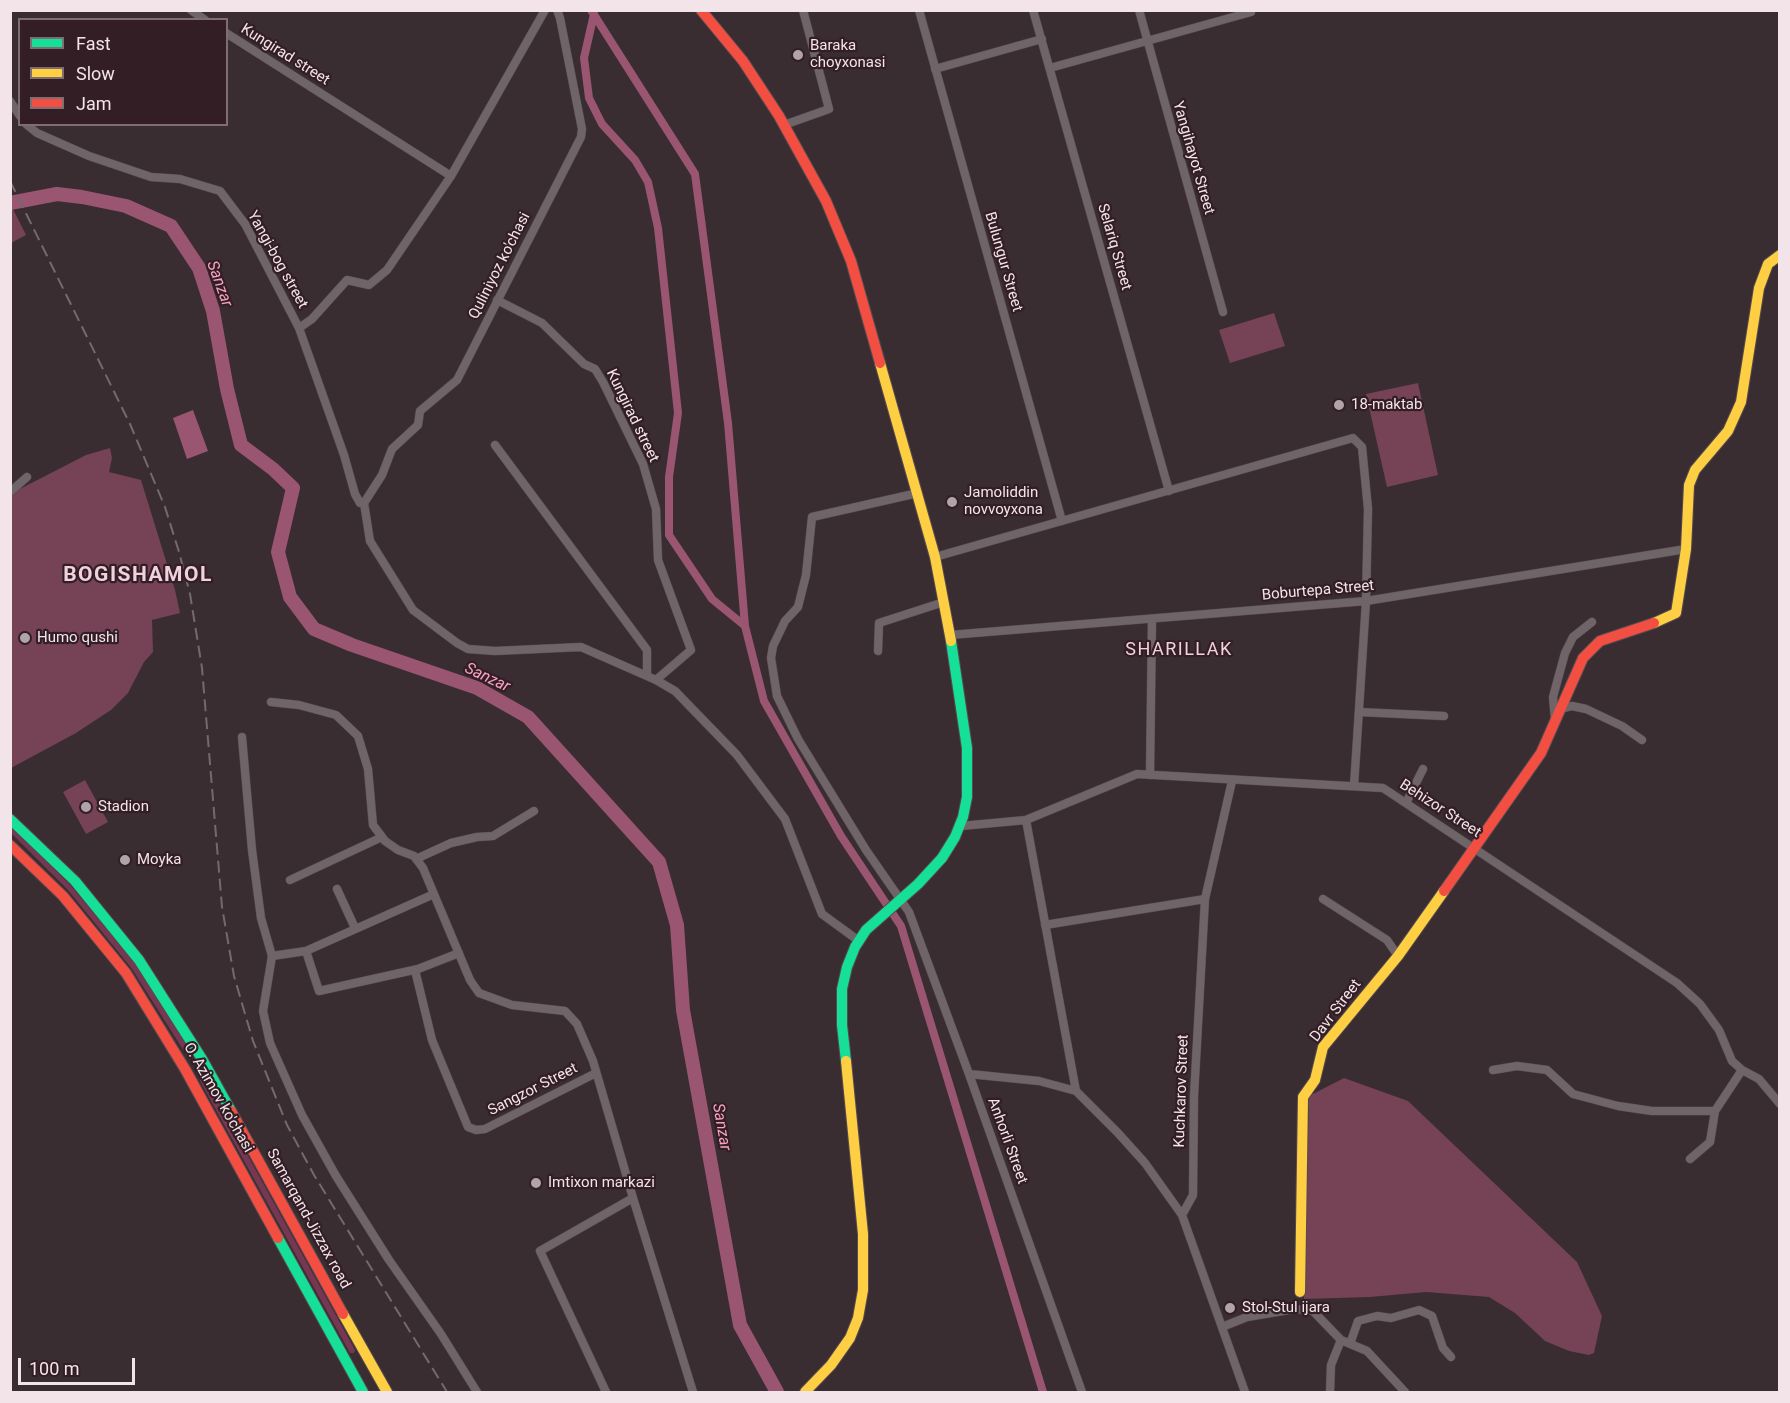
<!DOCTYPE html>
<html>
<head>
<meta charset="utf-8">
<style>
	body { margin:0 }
	#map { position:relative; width:1790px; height:1403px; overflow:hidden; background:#392d31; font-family:Roboto,sans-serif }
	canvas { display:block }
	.frame { position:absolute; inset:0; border:12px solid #f2e4e8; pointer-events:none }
	.legend { position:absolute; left:18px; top:18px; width:210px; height:108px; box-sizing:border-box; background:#331e26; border:2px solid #7f6d74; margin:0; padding:8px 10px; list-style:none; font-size:18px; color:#f2e4e8 }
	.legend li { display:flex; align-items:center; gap:12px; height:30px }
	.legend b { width:30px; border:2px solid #7f6d74 }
	.scale { position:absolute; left:18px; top:1358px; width:117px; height:27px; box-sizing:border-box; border:3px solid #f2e4e8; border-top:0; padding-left:8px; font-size:18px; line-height:21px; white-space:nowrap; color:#f2e4e8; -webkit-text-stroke:4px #331e26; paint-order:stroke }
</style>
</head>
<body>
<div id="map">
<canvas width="1790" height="1403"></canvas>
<div class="frame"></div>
<ul class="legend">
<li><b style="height:8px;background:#16e098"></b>Fast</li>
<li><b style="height:8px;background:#ffcf43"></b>Slow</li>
<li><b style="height:8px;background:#f24e42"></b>Jam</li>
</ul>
<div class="scale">100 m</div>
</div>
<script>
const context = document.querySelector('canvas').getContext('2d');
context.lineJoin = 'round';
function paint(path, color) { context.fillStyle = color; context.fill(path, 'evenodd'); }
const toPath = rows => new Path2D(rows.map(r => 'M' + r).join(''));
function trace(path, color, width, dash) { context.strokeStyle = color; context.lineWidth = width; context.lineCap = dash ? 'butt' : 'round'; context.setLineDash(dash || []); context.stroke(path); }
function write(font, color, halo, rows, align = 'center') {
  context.font = font + ' Roboto,sans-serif'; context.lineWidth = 4.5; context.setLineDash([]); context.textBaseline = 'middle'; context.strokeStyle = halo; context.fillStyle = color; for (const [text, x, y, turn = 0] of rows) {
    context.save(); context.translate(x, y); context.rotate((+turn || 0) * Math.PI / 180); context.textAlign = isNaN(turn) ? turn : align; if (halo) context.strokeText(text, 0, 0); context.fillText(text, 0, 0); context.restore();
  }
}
const green = toPath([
	[10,203,26,235,11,243,10,243],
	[1274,313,1285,346,1230,363,1219,330],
	[1418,383,1438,475,1387,487,1366,394],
	[110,448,112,458,109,472,141,480,175,590,180,613,152,620,153,652,144,662,128,693,111,710,76,733,11,768,11,496,14,492,86,455],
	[85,780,108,822,86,834,63,792],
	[1344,1078,1408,1101,1577,1262,1602,1316,1594,1353,1589,1355,1569,1351,1545,1341,1515,1313,1489,1297,1426,1292,1370,1297,1304,1299,1309,1096]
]);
const forest = toPath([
	[10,825,71,886,136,964,192,1053,191,1058,187,1056,132,969,68,890,11,833],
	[201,1077,205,1078,355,1350,354,1353,350,1353,200,1081]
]);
const water = toPath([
	[193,410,208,451,187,459,173,418]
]);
const canal = toPath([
	[591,10,695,174,728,423,745,626,764,701,841,836,901,926,1043,1392],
	[594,14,584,58,589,98,602,124,635,160,648,182,658,228,678,413,669,477,669,535,712,599,745,626]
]);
const river = toPath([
	[10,203,57,194,82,197,126,206,171,226,199,268,213,311,227,389,241,445,273,469,293,488,278,552,290,597,314,629,352,645,477,688,528,717,659,862,677,925,683,1010,740,1325,777,1392]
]);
const street = toPath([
	[191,10,205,20],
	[919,10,1062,521],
	[1033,10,1169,491],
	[1139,10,1223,312],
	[226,33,451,176],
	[1050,68,1251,12],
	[935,69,1042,39],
	[10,101,20,116],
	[26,124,37,133,89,156,151,177,180,179,220,191,245,224,299,328,344,455,355,494,360,503,364,503],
	[784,125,829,109,803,10],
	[497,300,542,323,584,364,595,369,603,382,643,464,656,509,658,560,691,650,656,680],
	[299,328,312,319,347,280,369,285,387,270,451,176,545,10],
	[495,445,647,650,647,676],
	[10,492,27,477],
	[918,493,812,517,806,575,798,607,785,621,773,646,771,658,777,696,798,739,866,850,909,912,969,1074,1082,1392],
	[364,503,370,541,413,610,457,643,468,649,495,651,581,647,656,680,675,691,737,755,785,819,822,914,859,941],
	[364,503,382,475,392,449,418,425,420,411,457,380,581,137,582,129,560,18,557,10],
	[935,557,1353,438,1362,447,1368,509,1366,601,1354,786],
	[950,635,1366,601,1686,549],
	[878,651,879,623,944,602],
	[271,702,299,705,336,715,358,736,368,769,373,825,385,841,398,850,414,856,423,868,470,980,479,993,512,1005,565,1011,577,1024,593,1061,633,1198,540,1251,606,1392],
	[1560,709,1572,706,1586,709,1622,726,1642,740],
	[1359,712,1444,716],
	[1555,720,1553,697,1565,653,1573,637,1592,622],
	[242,737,252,850,261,918,272,956,263,1011,270,1043,302,1115,336,1176,389,1260,441,1334,477,1392],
	[1150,775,1152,619],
	[1232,781,1205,899,1194,1096,1193,1195,1182,1215,1245,1392],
	[1406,803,1423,769],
	[1026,820,1076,1091],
	[961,826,1026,820,1137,774,1383,788,1677,983,1700,1004,1719,1030,1732,1061,1742,1070,1759,1079,1780,1104],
	[416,859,451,843,477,837,493,836,534,811],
	[290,880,382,837],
	[337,889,355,928],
	[434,894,306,951,319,991,418,969,459,953],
	[1323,899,1387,940,1398,956],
	[1045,925,1205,899],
	[272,956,306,951],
	[415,970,432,1040,468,1127,476,1130,485,1129,596,1073],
	[1493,1070,1517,1066,1547,1070,1573,1094,1618,1106,1652,1111,1715,1111],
	[969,1074,1039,1081,1076,1091,1118,1133,1145,1163,1182,1215],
	[1690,1159,1710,1142,1715,1111,1742,1070],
	[633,1198,693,1392],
	[1222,1327,1247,1317,1295,1309,1313,1311,1341,1340,1367,1351,1405,1392],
	[1350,1344,1358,1321,1377,1316,1391,1318,1419,1310,1432,1316,1443,1348,1451,1357],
	[1330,1392,1331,1365,1341,1340]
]);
const fast = toPath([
	[10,819,75,881,139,960,202,1059,231,1111],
	[846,1061,842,1025,842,989,847,967,855,947,866,930,918,884,942,858,955,837,963,817,967,797,967,748,951,641],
	[278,1238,363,1392]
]);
const slow = toPath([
	[880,363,935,557,951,641],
	[1654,623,1676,613,1686,549,1689,485,1695,470,1728,431,1741,402,1759,288,1768,264,1780,255],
	[1300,1292,1303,1097,1315,1080,1323,1047,1398,956,1444,891],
	[343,1314,387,1392],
	[805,1392,831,1365,850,1338,858,1318,863,1290,863,1234,846,1061]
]);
const jam = toPath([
	[701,10,743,61,779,116,826,201,851,261,880,363],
	[10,845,63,896,126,973,185,1069,278,1238],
	[1444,891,1541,753,1583,658,1600,641,1654,623],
	[231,1111,343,1314]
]);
const rail = toPath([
	[10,181,130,424,165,507,179,552,190,594,202,668,222,907,234,976,253,1041,287,1125,314,1175,447,1392]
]);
const markers = [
	[798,55,6,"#b1a4a8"],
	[1339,405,6,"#b1a4a8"],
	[952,502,6,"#b1a4a8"],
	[25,638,6,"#b1a4a8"],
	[86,807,6,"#b1a4a8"],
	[125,860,6,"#b1a4a8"],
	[536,1183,6,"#b1a4a8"],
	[1230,1308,6,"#b1a4a8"]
];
const poiNames = [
	["Baraka",810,46],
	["choyxonasi",810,63],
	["18-maktab",1351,405],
	["Jamoliddin",964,493],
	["novvoyxona",964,510],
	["Humo qushi",37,638],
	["Stadion",98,807],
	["Moyka",137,860],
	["Imtixon markazi",548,1183],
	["Stol-Stul ijara",1242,1308]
];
const streetNames = [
	["Kungirad street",285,55,32],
	["Yangihayot Street",1193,158,74],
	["Selariq Street",1114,247,74],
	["Yangi-bog street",277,260,61],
	["Bulungur Street",1003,262,74],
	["Quliniyoz ko'chasi",500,266,-63],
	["Kungirad street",632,416,64],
	["Boburtepa Street",1318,591,-5],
	["Behizor Street",1440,809,33],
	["Davr Street",1336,1011,-53],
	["Sangzor Street",533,1090,-27],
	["Kuchkarov Street",1182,1091,-88],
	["O. Azimov ko'chasi",218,1098,60],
	["Anhorli Street",1007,1141,70],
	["Samarqand-Jizzax road",308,1219,61]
];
const waterNames = [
	["Sanzar",219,284,70],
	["Sanzar",487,678,25],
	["Sanzar",721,1127,80]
];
const quarterNames = [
	["SHARILLAK",1179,650]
];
const districtNames = [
	["BOGISHAMOL",138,576]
];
paint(green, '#754256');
paint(forest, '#763752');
paint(water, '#9a5571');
trace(canal, '#9a5571', 8);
trace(river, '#9a5571', 14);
trace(street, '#564b4f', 9);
trace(fast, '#564b4f', 12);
trace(slow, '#564b4f', 12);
trace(jam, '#564b4f', 12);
trace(street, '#6f6468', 8);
trace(fast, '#16e098', 10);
trace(slow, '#ffcf43', 10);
trace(jam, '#f24e42', 10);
trace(rail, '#74696d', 2, [12, 6]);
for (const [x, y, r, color] of markers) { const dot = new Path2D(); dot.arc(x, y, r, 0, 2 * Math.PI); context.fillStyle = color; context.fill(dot); trace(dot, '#331e26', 2); }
write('15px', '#f2e4e8', '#331e26', poiNames, 'left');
write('15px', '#f2e4e8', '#331e26', streetNames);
write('italic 16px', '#f6a2c2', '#331e26', waterNames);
context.letterSpacing = '1.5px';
write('18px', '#efd2dc', '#331e26', quarterNames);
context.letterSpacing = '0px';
context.letterSpacing = '1.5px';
write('bold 21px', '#efd2dc', '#331e26', districtNames);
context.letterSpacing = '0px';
</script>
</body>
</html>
